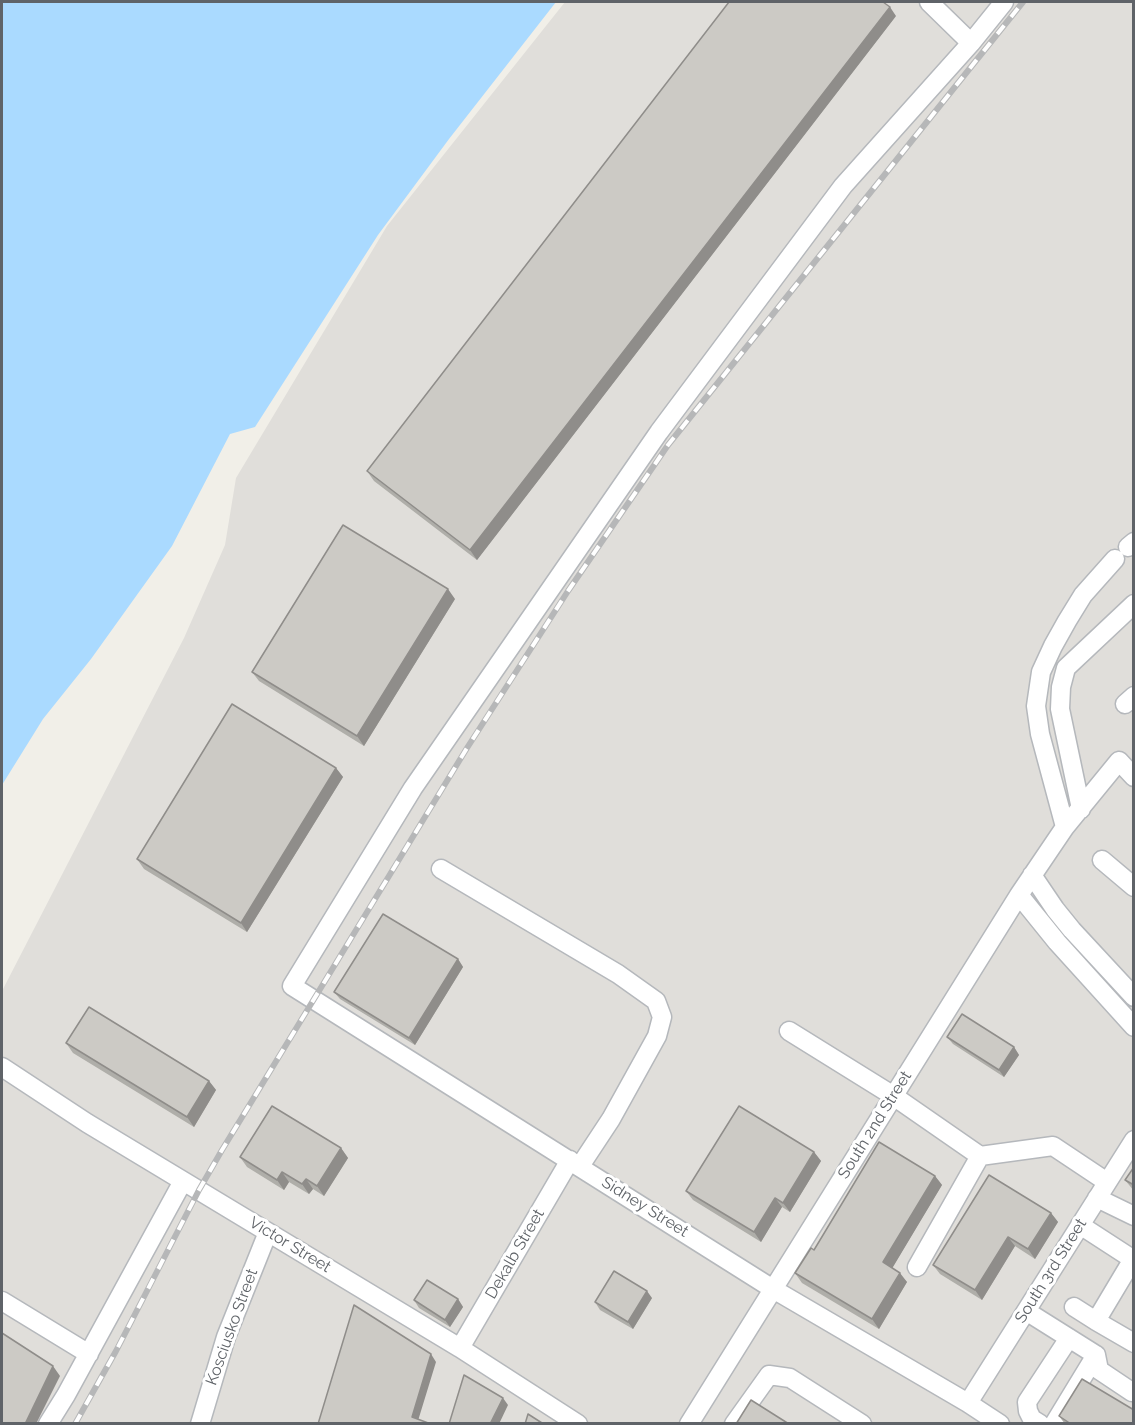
<!DOCTYPE html>
<html>
<head>
<meta charset="utf-8">
<style>
	body { margin:0 }
	#map { position:relative; width:1135px; height:1425px; overflow:hidden; background:#f1efe8; font-family:Raleway,sans-serif }
	canvas { display:block }
	.frame { position:absolute; inset:0; border:3px solid #5f6368; pointer-events:none }
</style>
</head>
<body>
<div id="map">
<canvas width="1135" height="1425"></canvas>
<div class="frame"></div>
</div>
<script>
const context = document.querySelector('canvas').getContext('2d');
context.lineJoin = 'round';
function paint(path, color) { context.fillStyle = color; context.fill(path, 'evenodd'); }
const toPath = rows => new Path2D(rows.map(r => 'M' + r).join(''));
function trace(path, color, width, dash) { context.strokeStyle = color; context.lineWidth = width; context.lineCap = dash ? 'butt' : 'round'; context.setLineDash(dash || []); context.stroke(path); }
function write(font, color, halo, rows, align = 'center') {
  context.font = font + ' Raleway,sans-serif'; context.lineWidth = 6; context.setLineDash([]); context.textBaseline = 'middle'; context.strokeStyle = halo; context.fillStyle = color; for (const [text, x, y, turn = 0] of rows) {
    context.save(); context.translate(x, y); context.rotate((+turn || 0) * Math.PI / 180); context.textAlign = isNaN(turn) ? turn : align; if (halo) context.strokeText(text, 0, 0); context.fillText(text, 0, 0); context.restore();
  }
}
const industrial = toPath([
	[565,2,1133,2,1133,1423,2,1423,2,991,184,638,225,545,236,478,387,226]
]);
const water = toPath([
	[2,2,556,2,449,139,378,235,255,427,230,434,172,546,91,659,43,719,2,785]
]);
const minor = toPath([
	[929,2,971,43,843,186,659,432,413,788,292,986,773,1289,968,1403,1000,1424],
	[971,43,1004,2],
	[1128,547,1134,542],
	[1125,704,1134,696],
	[1081,809,1060,709,1061,687,1066,668,1134,604],
	[1065,827,1040,734,1036,706,1041,672,1053,646,1067,621,1083,595,1115,559],
	[1102,860,1134,887],
	[441,869,618,974,656,1001,662,1017,657,1036,611,1119,580,1166],
	[1032,875,1055,909,1072,930,1134,997],
	[1019,895,1057,942,1134,1027],
	[789,1031,892,1095,980,1156],
	[2,1067,87,1123,460,1348,578,1424],
	[1097,1198,1134,1216],
	[1080,1225,1134,1260],
	[1133,1259,1096,1321,1134,1343],
	[917,1267,980,1156,1053,1146,1107,1182],
	[2,1301,89,1354],
	[1074,1307,1096,1321],
	[1026,1311,1096,1355,1099,1370,1132,1392],
	[460,1348,570,1160],
	[968,1403,1134,1140],
	[48,1424,66,1395,183,1181],
	[200,1424,226,1337,268,1232],
	[689,1424,1019,895,1065,827,1119,761,1134,777],
	[734,1424,769,1375,790,1378,862,1424],
	[1040,1424,1032,1419,1028,1411,1027,1402,1069,1338],
	[1054,1424,1096,1355]
]);
const rail = toPath([
	[75,1424,116,1351,199,1190,222,1150,467,748,568,591,668,445,1023,2]
]);
const wall = toPath([
	[896,16,477,560,374,481,367,471],
	[455,599,364,746,259,681,252,672],
	[336,768,343,777,247,932,144,869,137,859],
	[458,959,463,967,415,1045,340,999,334,992],
	[947,1037,1014,1047,1019,1055,1004,1077,953,1044],
	[66,1043,209,1081,216,1090,194,1127,73,1053],
	[341,1148,348,1158,324,1196,313,1189,309,1194,289,1182,284,1190,247,1167,240,1157],
	[814,1152,821,1161,790,1212,782,1207,761,1242,693,1200,686,1191],
	[1134,1167,1134,1191,1125,1180],
	[935,1176,942,1185,892,1268,907,1282,879,1329,802,1283,795,1273,814,1250],
	[1051,1213,1058,1222,1035,1259,1015,1246,982,1300,940,1274,933,1265],
	[652,1298,633,1329,600,1310,595,1302],
	[458,1299,463,1307,450,1327,419,1308,414,1300],
	[1059,1416,1134,1424,1065,1424]
]);
const shadedWall = toPath([
	[890,7,896,16,477,560,470,550],
	[448,589,455,599,364,746,357,736],
	[336,768,343,777,247,932,241,923],
	[458,959,463,967,415,1045,409,1038],
	[1014,1047,1019,1055,1004,1077,999,1070],
	[209,1081,216,1090,194,1127,187,1117],
	[341,1148,348,1158,324,1196,317,1186],
	[814,1152,821,1161,790,1212,783,1203],
	[282,1172,289,1182,284,1190,277,1180],
	[935,1176,942,1185,890,1272,883,1262],
	[306,1179,313,1189,309,1194,302,1184],
	[775,1198,782,1207,761,1242,754,1232],
	[1051,1213,1058,1222,1035,1259,1028,1249],
	[1008,1237,1015,1246,982,1300,975,1290],
	[900,1273,907,1282,879,1329,872,1319],
	[647,1291,652,1298,633,1329,628,1322],
	[458,1299,463,1307,450,1327,445,1320],
	[431,1354,436,1362,417,1424,412,1417],
	[53,1366,60,1376,36,1424,25,1424],
	[503,1398,508,1405,499,1424,490,1424]
]);
const building = toPath([
	[729,2,883,2,890,7,470,550,367,471,729,2],
	[343,525,448,589,357,736,252,672,343,525],
	[232,704,336,768,241,923,137,859,232,704],
	[383,914,458,959,409,1038,334,992,383,914],
	[89,1007,209,1081,187,1117,66,1043,89,1007],
	[962,1014,1014,1047,999,1070,947,1037,962,1014],
	[272,1106,341,1148,317,1186,306,1179,302,1184,282,1172,277,1180,240,1157,272,1106],
	[739,1106,814,1152,783,1203,775,1198,754,1232,686,1191,739,1106],
	[879,1142,935,1176,883,1262,900,1273,872,1319,795,1273,811,1248,814,1250,879,1142],
	[1134,1167,1134,1185,1125,1180,1134,1167],
	[989,1175,1051,1213,1028,1249,1008,1237,975,1290,933,1265,989,1175],
	[614,1271,647,1291,628,1322,595,1302,614,1271],
	[427,1280,458,1299,445,1320,414,1300,427,1280],
	[354,1305,431,1354,412,1417,431,1424,318,1424,354,1305],
	[2,1333,53,1366,25,1424,2,1424,2,1333],
	[464,1375,503,1398,490,1424,449,1424,464,1375],
	[1082,1379,1134,1410,1134,1424,1071,1424,1059,1416,1082,1379],
	[751,1400,789,1424,736,1424,751,1400],
	[528,1414,542,1423,542,1424,525,1424,528,1414]
]);
const streetNames = [
	["South 2nd Street",875,1125,-58],
	["Sidney Street",645,1207,32],
	["Victor Street",290,1245,31],
	["Dekalb Street",515,1254,-60],
	["South 3rd Street",1051,1271,-58],
	["Kosciusko Street",232,1327,-70]
];
paint(industrial, '#e0deda');
paint(water, '#aadaff');
trace(minor, '#b5b8bc', 21);
trace(minor, '#fff', 18);
trace(rail, '#b6b7b8', 6);
trace(rail, '#fff', 4, [11]);
paint(wall, '#afaea9');
paint(shadedWall, '#8f8d8a');
paint(building, '#cccac5');
trace(building, '#8f8d8a', 1.5);
write('16px', '#5f6368', '#fff', streetNames);
</script>
</body>
</html>
